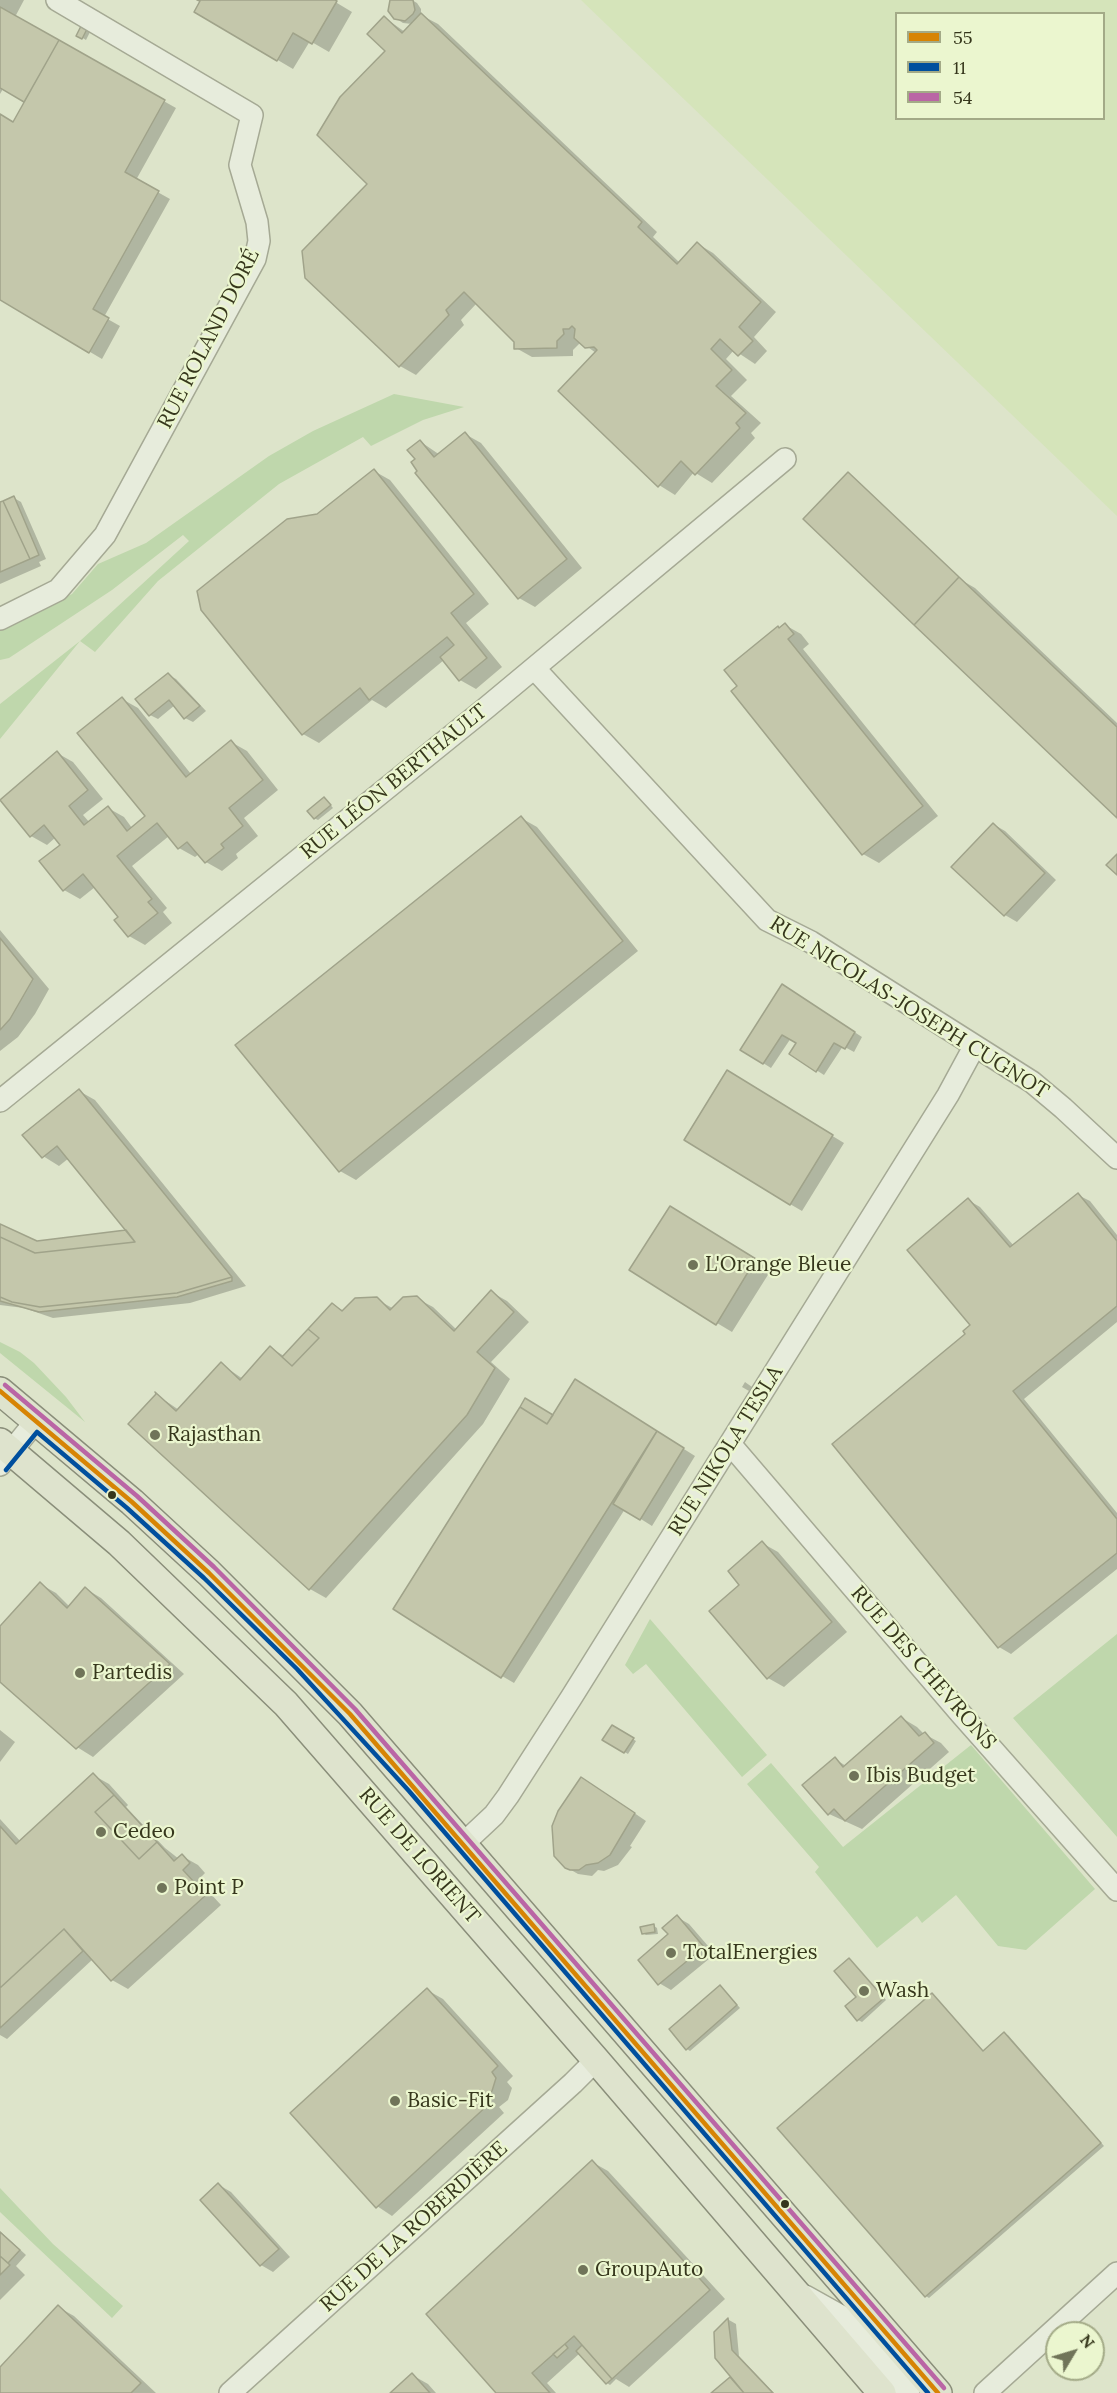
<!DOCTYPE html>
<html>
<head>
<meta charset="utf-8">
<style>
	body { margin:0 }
	#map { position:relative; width:1117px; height:2393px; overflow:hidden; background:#dde4ca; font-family:Lora,serif }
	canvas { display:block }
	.legend { position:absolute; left:895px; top:12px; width:210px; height:108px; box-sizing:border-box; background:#ebf6cf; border:2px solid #a3aa87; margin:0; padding:8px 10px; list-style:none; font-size:18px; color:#36371c }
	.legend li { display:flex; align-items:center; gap:12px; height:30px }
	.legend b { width:30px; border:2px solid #a3aa87 }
	.north { position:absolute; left:1045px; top:2321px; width:60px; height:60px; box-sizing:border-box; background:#ebf6cf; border:2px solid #a3aa87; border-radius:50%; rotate:52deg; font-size:16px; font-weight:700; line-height:24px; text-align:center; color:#36371c }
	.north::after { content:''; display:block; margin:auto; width:21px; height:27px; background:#707459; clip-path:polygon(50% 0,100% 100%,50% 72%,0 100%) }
</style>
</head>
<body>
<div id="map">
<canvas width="1117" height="2393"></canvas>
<ul class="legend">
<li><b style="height:8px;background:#d78404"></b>55</li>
<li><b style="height:8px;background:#004f9e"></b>11</li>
<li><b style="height:8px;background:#ba65a5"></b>54</li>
</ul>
<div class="north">N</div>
</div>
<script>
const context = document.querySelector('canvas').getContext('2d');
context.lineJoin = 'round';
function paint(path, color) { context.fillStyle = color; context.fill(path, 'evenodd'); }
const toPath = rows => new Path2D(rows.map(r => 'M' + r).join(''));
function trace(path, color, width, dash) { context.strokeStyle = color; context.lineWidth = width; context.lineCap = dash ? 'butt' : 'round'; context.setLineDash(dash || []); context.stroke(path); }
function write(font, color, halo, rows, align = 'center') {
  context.font = font + ' Lora,serif'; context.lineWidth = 4.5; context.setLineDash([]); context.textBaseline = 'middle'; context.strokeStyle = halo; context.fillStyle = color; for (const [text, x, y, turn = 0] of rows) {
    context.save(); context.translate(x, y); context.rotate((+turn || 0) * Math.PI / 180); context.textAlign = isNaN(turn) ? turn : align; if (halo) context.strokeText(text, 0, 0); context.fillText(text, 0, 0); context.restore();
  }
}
const farmland = toPath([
	[581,0,1117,0,1117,516],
	[896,14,1104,14,1104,118,896,118]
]);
const green = toPath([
	[394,394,464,407,423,420,371,446,363,437,279,484,158,581,95,652,80,641,0,739,0,704,80,641,189,541,183,535,112,590,9,658,0,660,0,627,72,594,98,564,146,543,269,456,313,431],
	[0,1342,20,1352,34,1363,66,1397,85,1422,0,1353],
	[650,1619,767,1755,742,1777,646,1664,633,1674,625,1665],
	[1117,1634,1117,1837,1013,1718],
	[971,1745,1095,1889,1026,1950,998,1946,956,1895,922,1923,917,1916,877,1948,815,1872,819,1867,747,1784,771,1763,843,1847],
	[0,2188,53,2244,123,2306,112,2318,0,2212]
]);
const shadow = toPath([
	[0,0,24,0,15,17,176,108,136,180,170,199,104,317,120,326,102,359,0,299,0,116,14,124,26,102,3,89,0,94],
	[200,0,332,0,352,12,329,52,310,41,293,69,196,12,202,1],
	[392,0,412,0,417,3,421,9,421,15,438,24,657,232,653,237,680,263,698,244,713,253,776,312,754,337,767,351,755,364,734,350,726,359,747,380,731,396,761,423,751,433,755,438,712,483,694,472,675,495,659,485,596,353,581,342,573,350,573,356,532,357,516,348,516,341,477,303,461,320,464,325,416,375,400,366,307,277,369,183,387,51,385,18,405,32,412,24,403,23,395,18],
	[82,28,90,32,86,40,78,35],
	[465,434,481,443,582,568,535,607,519,598,421,442,440,455],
	[374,471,390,480,489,604,466,623,502,667,476,689,460,680,444,660,386,708,372,700,319,743,303,734,317,516],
	[14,498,21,502,46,559,39,562,41,566,0,584,0,504],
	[963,581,975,588,1117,723,1117,816],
	[785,625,801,634,809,644,803,649,938,816,879,863,863,854,733,691],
	[168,675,176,679,206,711,193,722,185,718,175,705,158,719,150,715],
	[122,699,138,708,191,774,231,742,247,751,278,790,244,818,258,836,236,854,238,858,222,871,206,862,199,854,195,857,179,848,169,836,132,866,167,908,163,912,172,923,145,945,129,936,120,917,95,887,80,899,64,890,62,845,56,837,47,845,31,836,57,753,73,762,103,799,83,815,90,823,108,808,124,817,132,828,147,817],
	[327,801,333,808,318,820,314,818],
	[521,818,537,827,638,951,356,1180,340,1171],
	[993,824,1005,831,1056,880,1017,922,1005,915,953,867],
	[0,930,49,989,35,1014,18,1037,0,1051],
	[790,990,862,1037,854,1052,843,1046,824,1075,791,1054,798,1043,791,1038,771,1068,763,1063],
	[739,1079,844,1143,802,1211,790,1204],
	[79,1091,95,1100,246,1286,190,1303,53,1318,24,1308,0,1305,0,1225,37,1243,132,1236,69,1158,59,1166,43,1156],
	[1078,1195,1090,1201,1117,1235,1117,1322,1024,1399,1117,1513,1117,1569,1011,1654,999,1647,834,1444,967,1334,972,1325,968,1200,980,1207,1014,1246],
	[686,1217,771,1270,732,1332,717,1323],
	[491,1292,507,1301,529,1322,491,1362,510,1379,483,1424,326,1598,310,1589,130,1424,157,1395,179,1410,221,1364,243,1379,271,1348,284,1356,333,1305,344,1311,376,1299,394,1309,416,1298,433,1307,457,1330],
	[745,1382,752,1387,749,1391,742,1387],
	[587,1388,695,1456,652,1526,625,1509,514,1683,502,1676],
	[762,1543,778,1552,847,1632,784,1687,768,1678,742,1585],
	[40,1584,56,1593,70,1607,86,1589,101,1598,184,1674,93,1757,77,1747,0,1680,0,1628],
	[902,1718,917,1727,924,1734,941,1743,949,1752,862,1829,829,1814,835,1759,846,1766],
	[612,1727,636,1741,628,1754,605,1740],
	[0,1730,15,1742,0,1762],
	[93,1775,109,1784,128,1805,126,1807,165,1848,179,1859,182,1856,198,1865,205,1873,198,1880,221,1905,128,1989,112,1980,93,1959,7,2039,0,2035,0,1819,21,1842],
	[593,1785,646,1821,630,1846,632,1847,618,1865,604,1871,598,1870,592,1876,578,1874,566,1867],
	[677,1917,689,1924,715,1954,671,1990,659,1983],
	[654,1926,657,1928,658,1934,646,1935,643,1933],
	[849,1959,886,2000,862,2022,858,2020,858,1997],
	[723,1989,740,2008,690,2051,687,2049],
	[427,1990,443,1999,513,2076,507,2082,512,2088,508,2100,499,2107,504,2113,392,2216,377,2206],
	[933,1995,984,2052,1005,2034,1008,2035,1104,2146,929,2298,926,2296],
	[592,2162,608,2171,725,2299,629,2387,616,2379,610,2385,607,2383,580,2353,547,2383,556,2393,498,2393],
	[219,2185,231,2192,290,2257,273,2272,261,2265],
	[0,2231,26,2255,16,2266,25,2275,0,2300],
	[58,2307,74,2316,156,2393,2,2393,0,2391,0,2369],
	[729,2320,736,2324,739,2356,774,2393,713,2393,730,2379,737,2382,715,2333],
	[412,2375,428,2384,436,2393,392,2393]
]);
const building = toPath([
	[197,0,335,0,337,1,312,44,293,33,277,61,194,12,200,1,197,0],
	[390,0,413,0,415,10,413,14,405,21,394,19,388,11,390,0],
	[0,7,59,40,24,102,0,88,0,7],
	[421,13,642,222,638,227,677,264,697,242,761,302,739,327,753,341,738,356,720,339,711,349,732,370,716,386,746,413,736,423,740,428,695,475,681,461,658,487,558,391,597,350,594,347,585,348,574,338,575,329,572,326,569,329,563,329,564,334,557,341,557,348,514,349,514,342,464,292,446,310,449,315,399,367,305,278,302,251,367,184,317,135,340,97,385,51,367,34,384,16,402,33,421,13],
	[81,26,87,29,82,39,76,36,81,26],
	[59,40,165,100,125,172,159,191,93,309,109,318,89,353,0,300,0,114,13,122,59,40],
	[465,432,567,559,518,599,415,473,417,471,411,462,415,459,407,450,420,440,434,457,465,432],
	[374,469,474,594,451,613,487,658,459,681,440,657,454,645,447,637,369,700,360,688,302,735,201,610,197,591,287,519,317,514,374,469],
	[848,472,959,577,914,625,803,519,848,472],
	[14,496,39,555,30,559,3,501,14,496],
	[3,501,30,559,0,572,0,502,3,501],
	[959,577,1117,727,1117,818,914,625,959,577],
	[785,623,794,634,788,639,923,806,862,855,731,691,737,686,724,670,778,626,779,628,785,623],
	[168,673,200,706,184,719,169,700,149,716,135,699,168,673],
	[122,697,186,777,231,740,263,780,229,808,243,826,221,844,224,848,205,863,187,842,178,849,157,823,117,856,152,899,148,902,158,913,128,937,114,920,118,917,83,874,63,891,39,861,60,845,44,825,30,837,0,800,57,751,88,790,69,806,84,825,108,806,127,831,145,816,77,733,122,697],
	[324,797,331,805,314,819,307,811,324,797],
	[521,816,623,941,339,1172,235,1045,521,816],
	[993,823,1045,873,1004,916,951,867,993,823],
	[1117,854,1117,875,1106,865,1117,854],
	[0,938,33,979,10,1019,0,1030,0,938],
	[782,984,855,1032,845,1049,834,1043,816,1072,789,1054,796,1043,782,1035,763,1064,740,1050,782,984],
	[727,1070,833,1135,790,1205,684,1140,727,1070],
	[79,1089,141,1165,232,1277,177,1293,40,1307,12,1302,0,1297,0,1237,35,1253,135,1242,57,1146,42,1158,22,1135,79,1089],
	[1078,1193,1117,1241,1117,1306,1013,1391,1117,1519,1117,1553,998,1648,832,1444,965,1334,963,1331,970,1325,907,1250,968,1198,1010,1247,1078,1193],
	[670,1206,756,1259,716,1325,629,1270,670,1206],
	[0,1224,37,1241,126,1230,135,1242,35,1253,0,1237,0,1224],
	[232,1277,232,1281,177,1297,39,1312,0,1301,0,1297,12,1302,40,1307,177,1293,232,1277],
	[491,1290,514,1312,477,1352,495,1368,467,1415,309,1590,128,1424,156,1394,155,1392,176,1411,221,1362,240,1380,270,1346,292,1366,319,1338,308,1329,332,1303,342,1311,355,1298,377,1297,390,1310,403,1297,417,1296,454,1331,491,1290],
	[308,1329,319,1338,292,1366,282,1357,308,1329],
	[575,1379,657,1431,501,1678,393,1609,520,1407,547,1424,575,1379],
	[525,1398,553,1415,547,1424,520,1407,525,1398],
	[657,1431,684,1448,640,1520,613,1504,657,1431],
	[762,1541,832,1622,767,1679,709,1611,739,1585,728,1571,762,1541],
	[40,1582,67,1608,85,1587,170,1664,76,1749,0,1682,0,1626,40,1582],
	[901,1716,919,1736,925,1732,934,1743,845,1821,834,1809,828,1815,802,1785,835,1757,843,1767,901,1716],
	[612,1725,634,1738,624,1753,602,1740,612,1725],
	[93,1773,114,1795,95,1812,139,1859,157,1842,174,1861,182,1854,190,1863,183,1870,206,1895,111,1981,64,1929,0,1988,0,1826,16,1844,93,1773],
	[581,1777,635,1813,610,1855,598,1863,586,1865,579,1870,570,1870,565,1868,554,1856,552,1826,558,1811,581,1777],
	[114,1795,157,1842,139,1859,95,1812,114,1795],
	[677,1915,704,1947,658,1985,638,1960,668,1934,662,1928,677,1915],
	[654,1924,655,1932,642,1934,640,1927,654,1924],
	[64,1929,83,1951,0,2028,0,1988,64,1929],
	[849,1958,884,1998,857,2021,845,2006,856,1997,834,1971,849,1958],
	[720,1985,737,2005,686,2050,669,2029,720,1985],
	[427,1988,498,2066,492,2072,496,2078,492,2091,484,2098,489,2104,376,2208,290,2113,427,1988],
	[932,1993,983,2051,1004,2032,1101,2143,925,2297,777,2128,932,1993],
	[592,2160,710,2290,612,2379,574,2336,532,2373,550,2393,496,2393,426,2314,592,2160],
	[218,2183,279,2249,260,2266,200,2200,218,2183],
	[0,2232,20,2250,8,2263,0,2256,0,2232],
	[0,2256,10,2265,0,2275,0,2256],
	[58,2305,141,2383,131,2393,0,2393,0,2367,58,2305],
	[728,2318,732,2350,773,2393,744,2393,715,2358,714,2332,728,2318],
	[565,2344,568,2348,557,2358,553,2354,565,2344],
	[582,2345,612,2379,606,2384,576,2351,582,2345],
	[412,2373,430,2393,390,2393,412,2373],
	[730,2377,744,2393,711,2393,730,2377]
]);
const minor = toPath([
	[0,619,58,590,105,535,255,259,259,241,257,222,240,165,252,115,57,0],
	[534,668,767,920,811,942,1032,1082,1063,1108,1117,1158],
	[0,1101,486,708,785,459],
	[731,1445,961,1714,1117,1890],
	[0,1465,36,1421],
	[463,1844,494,1815,508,1796,571,1698,948,1095,974,1047],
	[805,2296,848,2320,909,2393],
	[230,2393,573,2083,596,2060],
	[985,2393,1117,2273]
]);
const major = toPath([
	[0,1391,132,1502,209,1573,350,1714,938,2393],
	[0,1442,119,1543,286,1704,596,2060,882,2393]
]);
const bus1 = toPath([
	[0,1391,132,1502,209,1573,350,1714,938,2393]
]);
const bus2 = toPath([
	[6,1470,37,1432,127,1508,204,1578,297,1669,409,1791,928,2393]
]);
const bus3 = toPath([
	[5,1385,137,1496,214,1567,355,1709,944,2388]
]);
const markers = [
	[693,1265,6,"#707459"],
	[155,1435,6,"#707459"],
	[112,1495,5,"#36371c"],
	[80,1673,6,"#707459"],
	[854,1776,6,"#707459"],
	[101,1832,6,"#707459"],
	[162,1888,6,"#707459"],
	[671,1953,6,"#707459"],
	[864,1991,6,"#707459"],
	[395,2101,6,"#707459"],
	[785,2204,5,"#36371c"],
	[583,2270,6,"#707459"]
];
const streetNames = [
	["RUE ROLAND DORÉ",209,339,-63],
	["RUE LÉON BERTHAULT",394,782,-39],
	["RUE NICOLAS-JOSEPH CUGNOT",909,1008,32],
	["RUE NIKOLA TESLA",726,1451,-58],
	["RUE DES CHEVRONS",923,1668,49],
	["RUE DE LORIENT",419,1856,49],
	["RUE DE LA ROBERDIÈRE",414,2227,-42]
];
const poiNames = [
	["L'Orange Bleue",705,1265],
	["Rajasthan",167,1435],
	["Partedis",92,1673],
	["Ibis Budget",866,1776],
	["Cedeo",113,1832],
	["Point P",174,1888],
	["TotalEnergies",683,1953],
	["Wash",876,1991],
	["Basic-Fit",407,2101],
	["GroupAuto",595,2270]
];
paint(farmland, '#d5e4ba');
paint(green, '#bfd7ac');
paint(shadow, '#0003');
paint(building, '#c4c7ab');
trace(building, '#a0a38a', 1.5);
trace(minor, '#a5a994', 24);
trace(major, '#8a8e7a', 30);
trace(minor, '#e7ecdc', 21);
trace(major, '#dee3cd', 27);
trace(bus1, '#d78404', 4.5);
trace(bus2, '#004f9e', 4.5);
trace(bus3, '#ba65a5', 4.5);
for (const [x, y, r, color] of markers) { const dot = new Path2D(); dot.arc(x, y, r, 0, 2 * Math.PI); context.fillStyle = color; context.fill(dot); trace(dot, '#ebf6cf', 2); }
write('21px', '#36371c', '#ebf6cf', streetNames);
write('21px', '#36371c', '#ebf6cf', poiNames, 'left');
</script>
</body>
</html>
